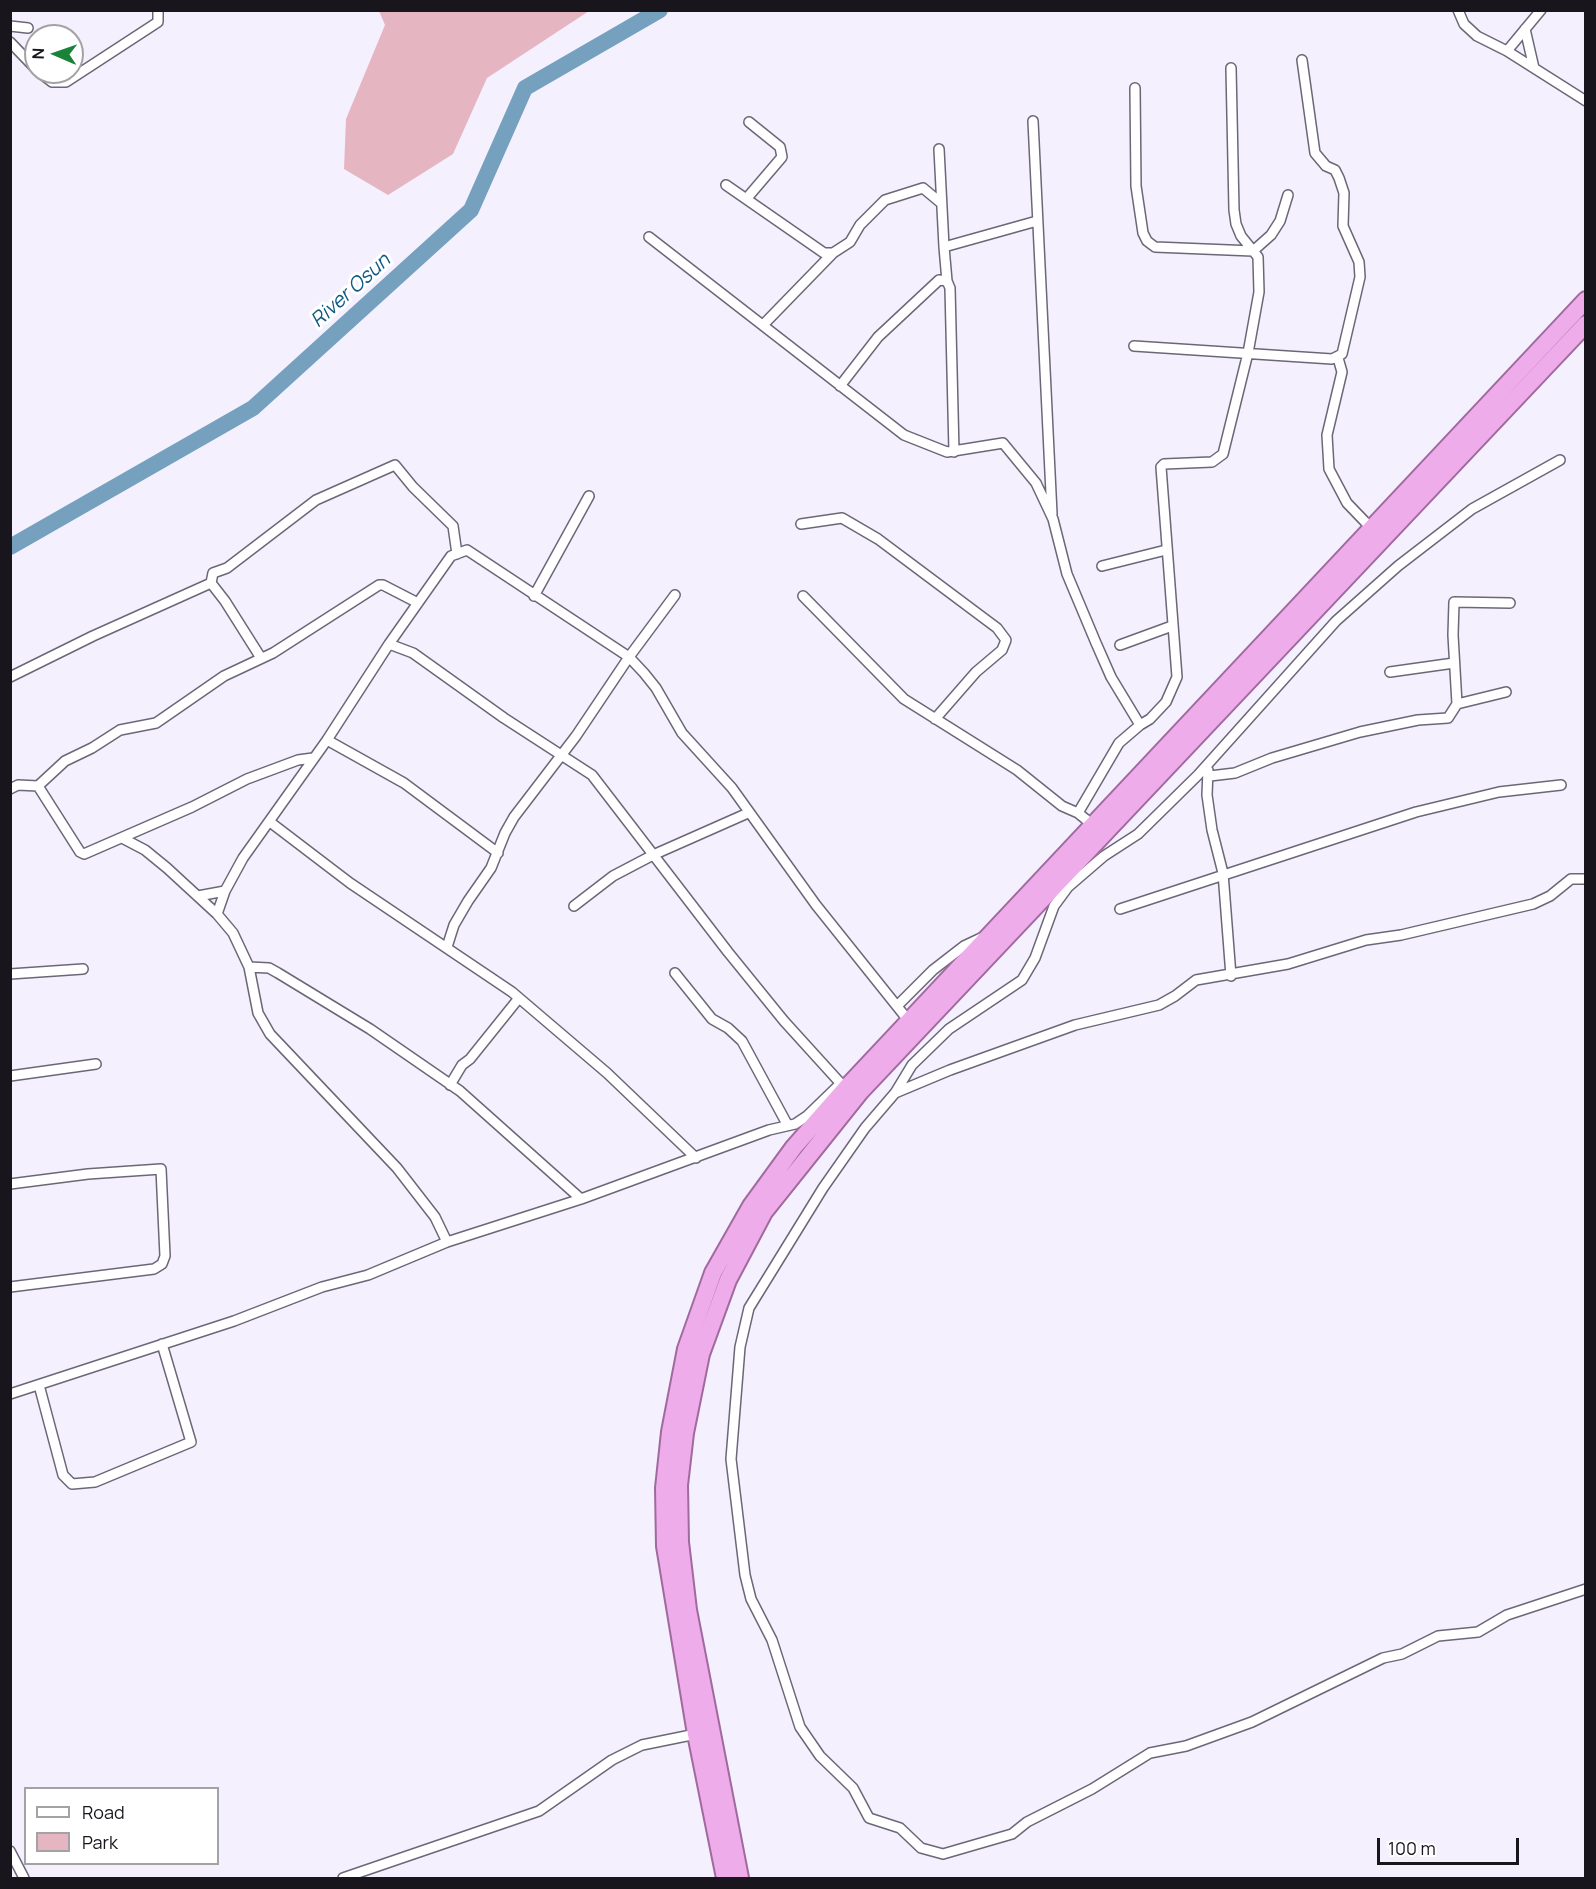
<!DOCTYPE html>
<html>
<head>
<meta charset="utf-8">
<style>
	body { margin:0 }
	#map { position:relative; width:1596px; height:1889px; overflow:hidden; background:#f4f0fe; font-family:Manrope,sans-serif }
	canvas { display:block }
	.frame { position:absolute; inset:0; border:12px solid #18161c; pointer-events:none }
	.legend { position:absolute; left:24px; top:1787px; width:195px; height:78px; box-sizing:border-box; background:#fff; border:2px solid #a3a2a4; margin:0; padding:8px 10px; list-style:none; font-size:18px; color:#18161c }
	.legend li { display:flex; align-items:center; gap:12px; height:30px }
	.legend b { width:30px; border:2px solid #a3a2a4 }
	.north { position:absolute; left:24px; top:24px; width:60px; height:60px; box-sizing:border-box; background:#fff; border:2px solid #a3a2a4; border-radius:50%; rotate:272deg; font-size:16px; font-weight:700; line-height:24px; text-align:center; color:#18161c }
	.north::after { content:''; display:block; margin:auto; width:21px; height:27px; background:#198338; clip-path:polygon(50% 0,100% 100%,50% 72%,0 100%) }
	.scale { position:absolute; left:1377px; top:1838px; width:142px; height:27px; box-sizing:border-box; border:3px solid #18161c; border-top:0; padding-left:8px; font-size:18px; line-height:21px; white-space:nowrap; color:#18161c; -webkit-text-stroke:4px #fff; paint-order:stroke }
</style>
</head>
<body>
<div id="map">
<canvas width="1596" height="1889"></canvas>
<div class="frame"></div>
<ul class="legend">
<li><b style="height:8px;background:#fff"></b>Road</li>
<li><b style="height:16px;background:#e5b5c2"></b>Park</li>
</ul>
<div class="north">N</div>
<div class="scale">100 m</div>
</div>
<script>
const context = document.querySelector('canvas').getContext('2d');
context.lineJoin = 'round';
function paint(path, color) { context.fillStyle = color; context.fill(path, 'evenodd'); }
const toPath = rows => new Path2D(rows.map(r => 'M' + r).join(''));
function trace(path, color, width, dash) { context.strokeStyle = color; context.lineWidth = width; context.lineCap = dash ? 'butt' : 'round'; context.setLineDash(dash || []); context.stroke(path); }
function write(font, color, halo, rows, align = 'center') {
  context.font = font + ' Manrope,sans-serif'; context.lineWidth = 6; context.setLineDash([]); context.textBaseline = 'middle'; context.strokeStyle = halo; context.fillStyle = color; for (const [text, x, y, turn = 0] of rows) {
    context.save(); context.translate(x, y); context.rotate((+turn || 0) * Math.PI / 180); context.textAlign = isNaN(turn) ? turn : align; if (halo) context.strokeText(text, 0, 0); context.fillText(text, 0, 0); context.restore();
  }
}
const green = toPath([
	[379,11,589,11,487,78,453,154,388,195,344,169,346,119,385,25]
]);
const river = toPath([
	[10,547,253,408,471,210,525,88,660,10]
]);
const minor = toPath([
	[1458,10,1464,24,1477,36,1507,51,1586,101],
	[10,26,28,28],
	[1525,29,1534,68],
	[10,42,36,69],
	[1507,51,1541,10],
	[39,72,52,82,66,82,158,22,158,10],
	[1135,88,1136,186,1143,233,1147,241,1155,247,1253,251,1271,235,1280,221,1288,195],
	[1033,121,1052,514],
	[939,149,944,247],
	[726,185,824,253,833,253,850,242,860,225,885,200,923,188,941,203],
	[747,198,782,157,780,147,749,122],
	[649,237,904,435,947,452,1003,443,1036,483,1053,519,1067,574,1096,643,1111,677,1140,725,1119,743,1078,813],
	[947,281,944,247,1037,221],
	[763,325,833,253],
	[1134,346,1332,359,1342,354,1360,277,1359,262,1343,226,1344,193,1339,178,1335,170,1326,166,1315,153,1302,60],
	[1338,358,1342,372,1327,435,1329,469,1347,503,1372,529],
	[840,386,878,337,939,280,947,281,950,288,954,452],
	[1560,460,1472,509,1398,566,1336,621,1198,775,1138,834,1104,856,1068,887,1054,906,1035,958,1022,980,949,1029,912,1065,895,1093,865,1128,823,1188,749,1308,740,1347,731,1459,745,1575,751,1599,772,1640,800,1727,820,1756,853,1788,869,1818,900,1828,921,1848,943,1854,1012,1834,1027,1822,1092,1789,1150,1753,1186,1746,1252,1722,1383,1658,1402,1654,1438,1636,1478,1632,1507,1615,1586,1589],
	[801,524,842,518,878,539,997,628,1006,640,1002,650,976,672,935,719],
	[1102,566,1166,550],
	[534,596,589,496],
	[803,596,904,699,1017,770,1062,806,1078,813,1093,825],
	[389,644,413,653,504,718,592,775,728,952,784,1021,843,1086],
	[1120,645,1172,626],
	[261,658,225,601,211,583,213,573,227,568,316,500,395,465,413,487,453,526,457,554],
	[1390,672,1454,663],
	[10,677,93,636,211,583],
	[1457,704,1506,692],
	[1140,725,1150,719,1166,702,1177,677,1161,467,1164,464,1212,462,1223,454,1248,353,1259,292,1258,257,1241,236,1236,224,1234,210,1231,68],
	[327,740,404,783,498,853],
	[1208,770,1207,795,1212,830,1223,873,1231,976],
	[1210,776,1235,773,1272,758,1360,732,1418,720,1448,718,1457,704,1453,635,1454,602,1510,603],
	[38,786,65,761,92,748,120,730,156,723,224,676,273,653,379,585,383,585,418,603],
	[38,786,80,852,84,854,192,807,247,779,298,760,313,758],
	[10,789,18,785,38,786],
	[270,822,350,883,512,992,607,1073,696,1158],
	[124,839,145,850,167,868,217,914,233,933,249,967,258,1013,270,1034,397,1168,435,1217,447,1242],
	[198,896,225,891],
	[574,906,613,876,653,855,748,813],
	[1120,909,1416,812,1499,792,1561,785],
	[217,914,225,891,243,858,327,740,389,644,451,556,467,550,629,657,644,673,656,688,682,733,732,788,816,905,908,1020],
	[447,947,454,925,468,901,491,868,505,833,514,817,576,736,629,657,675,595],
	[249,967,269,968,278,973,370,1029,460,1091,581,1199],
	[675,973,712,1019,728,1028,742,1041,787,1124],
	[10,974,83,969],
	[897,1006,933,970,964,946,981,938],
	[10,1076,96,1064],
	[450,1085,462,1065,470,1059,519,998],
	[895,1093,950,1070,1075,1025,1159,1005,1175,996,1196,980,1288,964,1366,940,1401,935,1533,904,1550,896,1571,879,1586,879],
	[10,1184,88,1174,161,1169,165,1256,162,1264,154,1269,10,1287],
	[39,1385,63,1475,72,1484,95,1482,191,1442,162,1344],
	[10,1394,234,1321,322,1287,368,1275,447,1242,581,1199,769,1130,795,1124,807,1116,838,1086],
	[10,1851,24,1878],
	[343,1878,539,1811,612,1760,642,1745,696,1734]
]);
const trunk = toPath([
	[725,1878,696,1734,665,1546,664,1488,670,1432,686,1349,713,1273,751,1206,794,1147,846,1088,1586,300],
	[740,1878,688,1610,680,1542,679,1485,685,1433,701,1354,728,1280,764,1212,860,1092,1586,324]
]);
const waterNames = [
	["River Osun",351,291,-42]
];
paint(green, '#e5b5c2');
trace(river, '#75a0be', 16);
trace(minor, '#6c6777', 12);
trace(trunk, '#a06a9e', 20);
trace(minor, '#fff', 9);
trace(trunk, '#eeacea', 16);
write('italic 20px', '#0f5a82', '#fff', waterNames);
</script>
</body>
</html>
